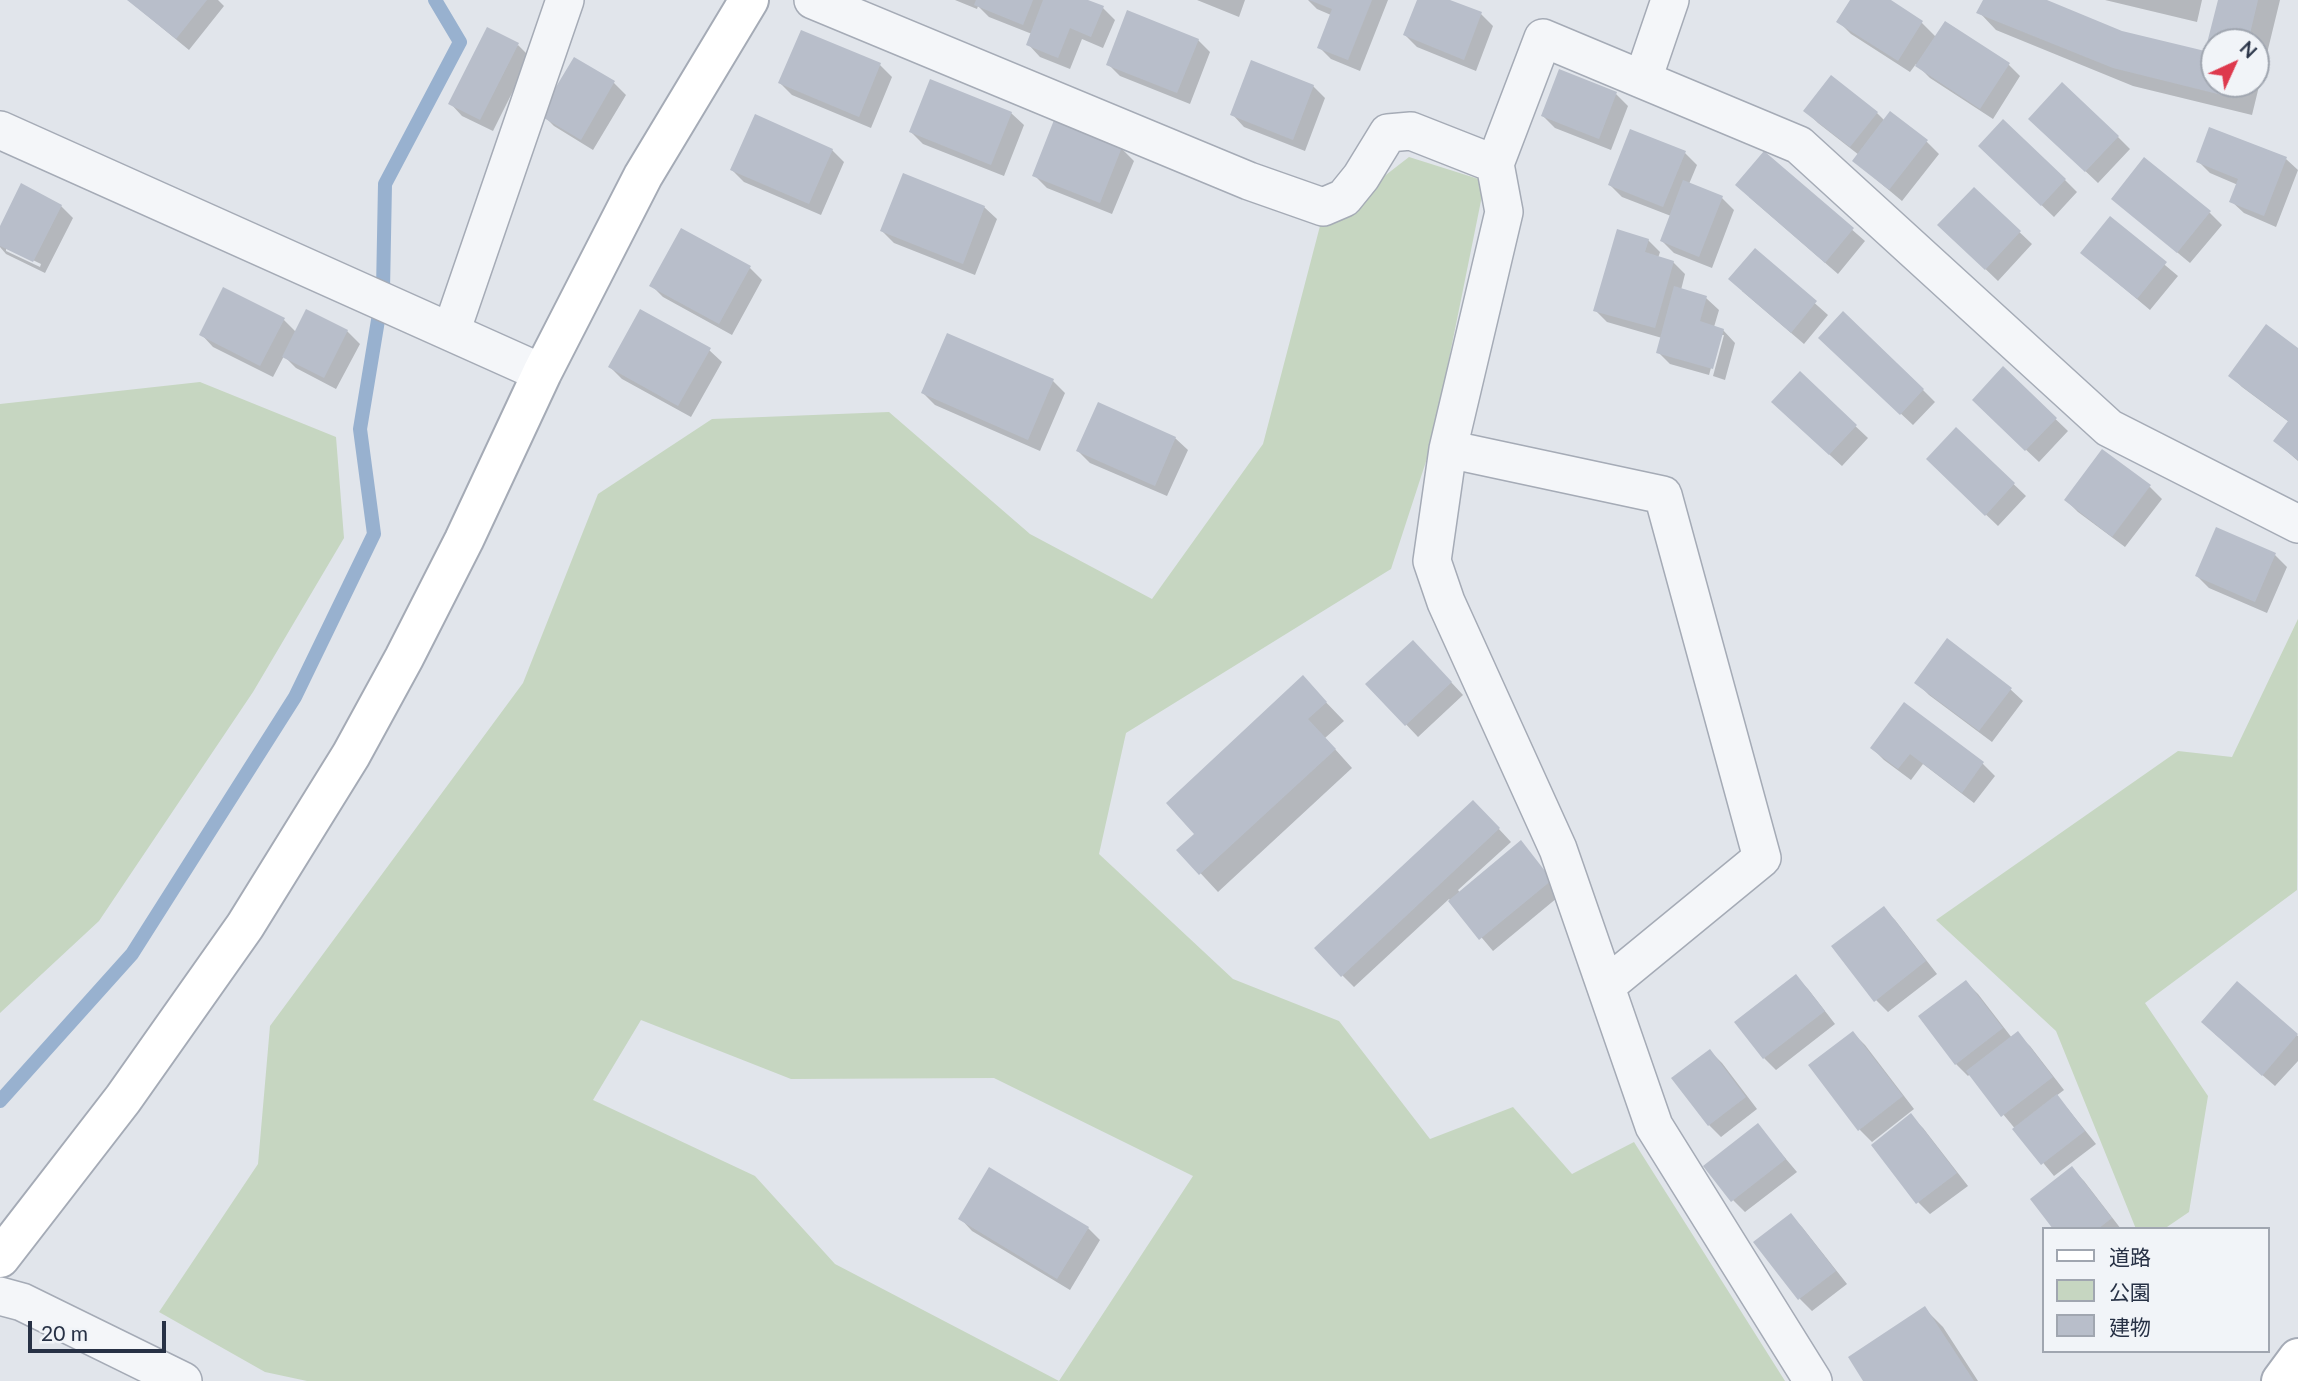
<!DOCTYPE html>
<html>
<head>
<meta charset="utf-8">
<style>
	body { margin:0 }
	#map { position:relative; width:2298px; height:1381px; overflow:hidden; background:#e1e5eb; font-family:Lato,"Noto Sans JP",sans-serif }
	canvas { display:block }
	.legend { position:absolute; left:2042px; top:1227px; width:228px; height:126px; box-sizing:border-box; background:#f1f4f8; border:2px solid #a0a6b0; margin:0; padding:9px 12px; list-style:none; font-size:21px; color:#273145 }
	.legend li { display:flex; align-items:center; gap:14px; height:35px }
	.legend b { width:35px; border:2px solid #a0a6b0 }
	.north { position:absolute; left:2200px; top:28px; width:70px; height:70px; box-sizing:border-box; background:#f1f4f8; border:2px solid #a0a6b0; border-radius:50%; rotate:45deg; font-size:19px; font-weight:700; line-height:28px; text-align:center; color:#273145 }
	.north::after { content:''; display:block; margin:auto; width:24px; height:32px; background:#de394d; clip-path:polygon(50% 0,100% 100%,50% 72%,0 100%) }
	.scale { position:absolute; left:28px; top:1321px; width:138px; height:32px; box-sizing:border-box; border:4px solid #273145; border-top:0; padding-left:9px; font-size:21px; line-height:24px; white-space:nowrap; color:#273145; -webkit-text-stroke:5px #f1f4f8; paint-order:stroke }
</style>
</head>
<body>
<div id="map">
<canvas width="2298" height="1381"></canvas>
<ul class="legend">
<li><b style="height:9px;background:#fff"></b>道路</li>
<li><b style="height:19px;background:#c6d6c1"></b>公園</li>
<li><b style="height:19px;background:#b8beca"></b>建物</li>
</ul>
<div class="north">N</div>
<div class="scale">20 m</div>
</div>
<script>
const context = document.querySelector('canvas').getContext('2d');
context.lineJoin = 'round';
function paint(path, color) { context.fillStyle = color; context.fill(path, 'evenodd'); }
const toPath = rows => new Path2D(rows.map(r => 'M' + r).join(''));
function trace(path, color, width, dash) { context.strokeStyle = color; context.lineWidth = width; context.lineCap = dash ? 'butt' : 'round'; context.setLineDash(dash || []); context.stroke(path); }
const green = toPath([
	[1409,157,1485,181,1432,443,1391,569,1126,733,1099,854,1233,979,1339,1021,1430,1139,1513,1107,1572,1174,1634,1142,1785,1381,1059,1381,1193,1176,994,1078,791,1079,641,1020,593,1100,755,1176,835,1264,1059,1381,307,1381,265,1372,159,1312,258,1164,270,1026,523,683,598,494,712,419,889,412,1030,534,1152,599,1263,444,1320,226],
	[200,382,336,437,344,538,253,692,99,921,0,1013,0,404],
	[2298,619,2297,890,2145,1003,2208,1096,2189,1212,2164,1229,2136,1229,2056,1031,1936,920,2178,751,2232,757]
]);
const shadow = toPath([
	[128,0,218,0,224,6,189,50],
	[955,0,1083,0,1103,8,1115,20,1103,48,1082,39,1070,69,1040,57,1028,44,1032,34,989,17,978,6,977,9],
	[1197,0,1245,0,1239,17],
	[1308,0,1388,0,1360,71,1331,59,1319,47,1331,15,1317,9],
	[1419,0,1446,0,1481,14,1493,26,1476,71,1417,47,1405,35],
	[1853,0,1887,0,1922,23,1936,37,2008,64,2020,76,1993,119,1930,78,1916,64,1910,72,1851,34,1839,22],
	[1985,0,2042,0,2122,33,2207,53,2220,0,2280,0,2252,115,2133,86,1996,30,1979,12],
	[2214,42,2256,42,2256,84,2214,84],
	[2105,0,2202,0,2197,22],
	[1198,40,1210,52,1190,104,1120,76,1108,64],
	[518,45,530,57,493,131,462,116,450,103],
	[575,60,614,83,626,95,593,150,554,126,542,114],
	[880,65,892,77,871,128,792,95,780,83],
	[1313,86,1325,98,1305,151,1244,127,1232,114],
	[1616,94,1628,106,1611,150,1555,128,1543,116],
	[1806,111,1877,113,1885,121,1927,142,1939,154,1902,201,1854,161,1859,155,1818,123],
	[1011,113,1024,125,1004,176,923,144,911,132],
	[2210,129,2286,159,2298,170,2276,227,2244,213,2231,201,2238,185,2210,173,2198,161],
	[2043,131,2118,137,2130,149,2098,183],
	[1121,148,1134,161,1112,214,1047,188,1035,176],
	[832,150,844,162,821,215,744,182,732,170],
	[1685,153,1697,165,1689,184,1722,198,1734,210,1712,268,1674,253,1662,241,1671,216,1622,197,1610,185],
	[1764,153,1865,241,1838,274,1749,197],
	[1992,158,2065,180,2077,192,2054,217],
	[1974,189,2032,244,1998,281,1952,237],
	[2113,199,2210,213,2222,225,2190,263],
	[61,206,73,218,45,273,6,254,0,247,0,230],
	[6,247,41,264,40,267,6,251],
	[984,207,997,219,975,275,894,243,882,231],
	[2110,219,2178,276,2150,310,2082,253],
	[1648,240,1660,252,1658,258,1673,262,1685,274,1681,290,1706,298,1719,310,1714,327,1723,330,1735,343,1725,380,1713,376,1724,335,1720,335,1709,375,1670,364,1658,352,1662,338,1607,322,1595,310],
	[1755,250,1828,315,1804,344,1742,291],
	[750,268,762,280,732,335,663,297,651,285],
	[307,311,347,331,360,344,336,389,296,368,284,356,273,377,213,347,201,334,284,320,296,332],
	[709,350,722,362,691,417,622,379,610,367],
	[1833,350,1923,390,1935,402,1913,425],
	[2298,350,2298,461,2275,441,2289,422,2242,387,2230,375],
	[2003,369,2068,431,2039,462,1986,412],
	[1800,374,1868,438,1842,466,1785,414],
	[1053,381,1065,393,1040,451,935,405,923,393],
	[1098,405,1175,438,1188,450,1167,496,1090,463,1078,451],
	[1956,429,2026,496,1998,526,1940,471],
	[2150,487,2162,499,2125,547,2078,512,2066,500],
	[2275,555,2287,567,2267,613,2209,588,2197,576],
	[1425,654,1463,695,1418,737,1368,684],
	[1917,683,2010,689,2023,701,1992,742,1929,695],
	[1320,696,1344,721,1325,738,1352,768,1218,892,1179,850,1196,834],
	[1905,704,1983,764,1995,776,1974,803,1923,764,1911,780,1884,760,1872,748],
	[1485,814,1511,842,1458,890,1460,893,1521,843,1563,893,1493,951,1449,899,1354,987,1342,975],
	[1883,908,1895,920,1937,974,1888,1012,1876,1000],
	[1796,977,1808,989,1835,1024,1776,1070,1764,1058],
	[1966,982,1978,994,2012,1038,2017,1034,2030,1046,2064,1090,2056,1096,2068,1109,2096,1144,2054,1176,1970,1074,1968,1076,1956,1064],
	[2237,983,2298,1036,2298,1061,2275,1086,2215,1034],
	[1853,1033,1865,1045,1914,1109,1872,1142,1860,1130],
	[1710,1051,1722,1063,1757,1109,1721,1137,1709,1125],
	[1911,1116,1923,1128,1968,1186,1930,1214,1918,1202],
	[1758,1126,1797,1172,1745,1212,1733,1200],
	[2072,1169,2084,1181,2121,1229,2055,1229],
	[1790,1215,1802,1227,1847,1284,1812,1311,1800,1299],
	[960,1218,1088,1228,1100,1240,1070,1290,972,1231],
	[1925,1309,1943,1327,1978,1381,1866,1381]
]);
const stream = toPath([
	[0,1101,132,954,295,697,374,534,360,429,383,290,385,184,460,42,435,0]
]);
const building = toPath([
	[127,0,207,0,176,39],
	[976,0,1033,0,1023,25,974,5],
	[1043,0,1088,0,1104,6,1091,37,1070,28,1058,58,1026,45],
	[1309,0,1372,0,1348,60,1317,48,1332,9],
	[1417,0,1450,0,1482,12,1464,60,1403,35],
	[1850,0,1891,0,1923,21,1898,61,1836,22],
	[1983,0,2047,0,2122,31,2205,51,2218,0,2258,0,2248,42,2214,42,2214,84,2238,84,2234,98,2113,68,1976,13],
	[1127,10,1199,39,1177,93,1106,65],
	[1945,21,2010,63,1980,109,1915,66],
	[487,27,519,43,480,120,448,104],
	[801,30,881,63,859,117,778,83],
	[574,57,615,81,581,140,539,115],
	[1251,60,1314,85,1293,140,1230,115],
	[1559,69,1617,92,1599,139,1541,116],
	[1831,75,1878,112,1850,147,1803,111],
	[930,79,1012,112,991,165,909,132],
	[2062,82,2119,136,2085,172,2028,119],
	[1890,111,1928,140,1889,190,1852,161],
	[755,114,833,149,809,204,730,170],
	[2003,119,2066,179,2041,206,1978,146],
	[1054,120,1122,147,1100,203,1032,176],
	[2209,127,2287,157,2264,216,2229,202,2238,179,2196,162],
	[1630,129,1686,151,1663,207,1608,185],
	[1764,151,1854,228,1825,263,1735,185],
	[2144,157,2211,211,2177,253,2111,199],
	[903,173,985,206,963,264,880,231],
	[1683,180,1723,196,1699,257,1660,241],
	[21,183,62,205,33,262,0,246,0,226],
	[1974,187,2021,231,1985,270,1937,225],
	[2110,216,2167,262,2137,299,2080,253],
	[681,228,751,266,719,324,649,286],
	[1617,229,1649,239,1645,252,1674,261,1655,328,1593,311],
	[1755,248,1817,301,1791,333,1728,279],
	[1674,286,1707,296,1700,321,1724,329,1713,369,1656,353],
	[223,287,285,318,260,366,199,335],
	[306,309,348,330,324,378,282,357],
	[640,309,711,348,678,406,608,367],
	[1843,311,1924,389,1900,415,1818,338],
	[2266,324,2298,348,2298,460,2273,441,2288,421,2228,376],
	[947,333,1054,379,1028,440,921,393],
	[2003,366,2057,418,2025,451,1972,400],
	[1800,371,1857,425,1829,455,1771,402],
	[1098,402,1176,437,1155,486,1076,451],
	[1956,427,2015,483,1985,516,1926,459],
	[2102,449,2151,485,2112,537,2064,500],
	[2216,527,2276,553,2255,602,2195,576],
	[1947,638,2012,688,1979,731,1914,683],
	[1413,640,1452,682,1405,726,1365,684],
	[1303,675,1327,702,1308,719,1336,749,1199,875,1176,850,1194,834,1166,803],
	[1904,702,1984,762,1962,793,1910,754,1898,769,1870,748],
	[1473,800,1500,828,1341,977,1314,948],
	[1521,840,1552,880,1479,940,1448,901],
	[1884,906,1926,961,1874,1002,1831,946],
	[1796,974,1825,1011,1763,1059,1734,1022],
	[1966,980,2003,1028,1955,1065,1918,1016],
	[2237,981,2298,1034,2262,1076,2201,1022],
	[1853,1031,1903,1096,1858,1131,1808,1065],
	[2018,1031,2053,1077,2001,1117,1966,1071],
	[1710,1049,1746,1097,1708,1126,1671,1078],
	[2057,1094,2085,1131,2041,1165,2012,1129],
	[1911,1113,1957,1173,1916,1204,1871,1145],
	[1758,1123,1786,1159,1731,1202,1703,1166],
	[2072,1166,2112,1218,2098,1229,2053,1229,2030,1199],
	[989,1167,1089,1227,1057,1279,958,1219],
	[1791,1213,1836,1271,1798,1300,1753,1242],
	[1925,1306,1974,1381,1863,1381,1848,1357]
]);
const street = toPath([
	[813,0,1249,181,1323,207,1344,198,1361,177,1388,133,1411,131,1495,164],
	[1643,79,1670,0],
	[0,130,542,373],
	[451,332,565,0],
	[1448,449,1663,495,1762,858,1606,986],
	[0,1296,22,1302,183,1381],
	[1813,1381,1654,1126,1558,849,1446,602,1432,561,1448,449,1504,212,1495,164,1543,38,1799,145,2109,428,2298,524]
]);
const secondary = toPath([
	[0,1258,123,1099,245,926,351,755,404,658,464,540,542,373,643,176,749,0],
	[2281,1381,2298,1358]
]);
paint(green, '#c6d6c1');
paint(shadow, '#0003');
trace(stream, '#98b1cf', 14);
paint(building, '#b8beca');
trace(street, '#a5abb6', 40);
trace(secondary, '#a5abb6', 42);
trace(street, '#f4f6f9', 37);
trace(secondary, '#fff', 38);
</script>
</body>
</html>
